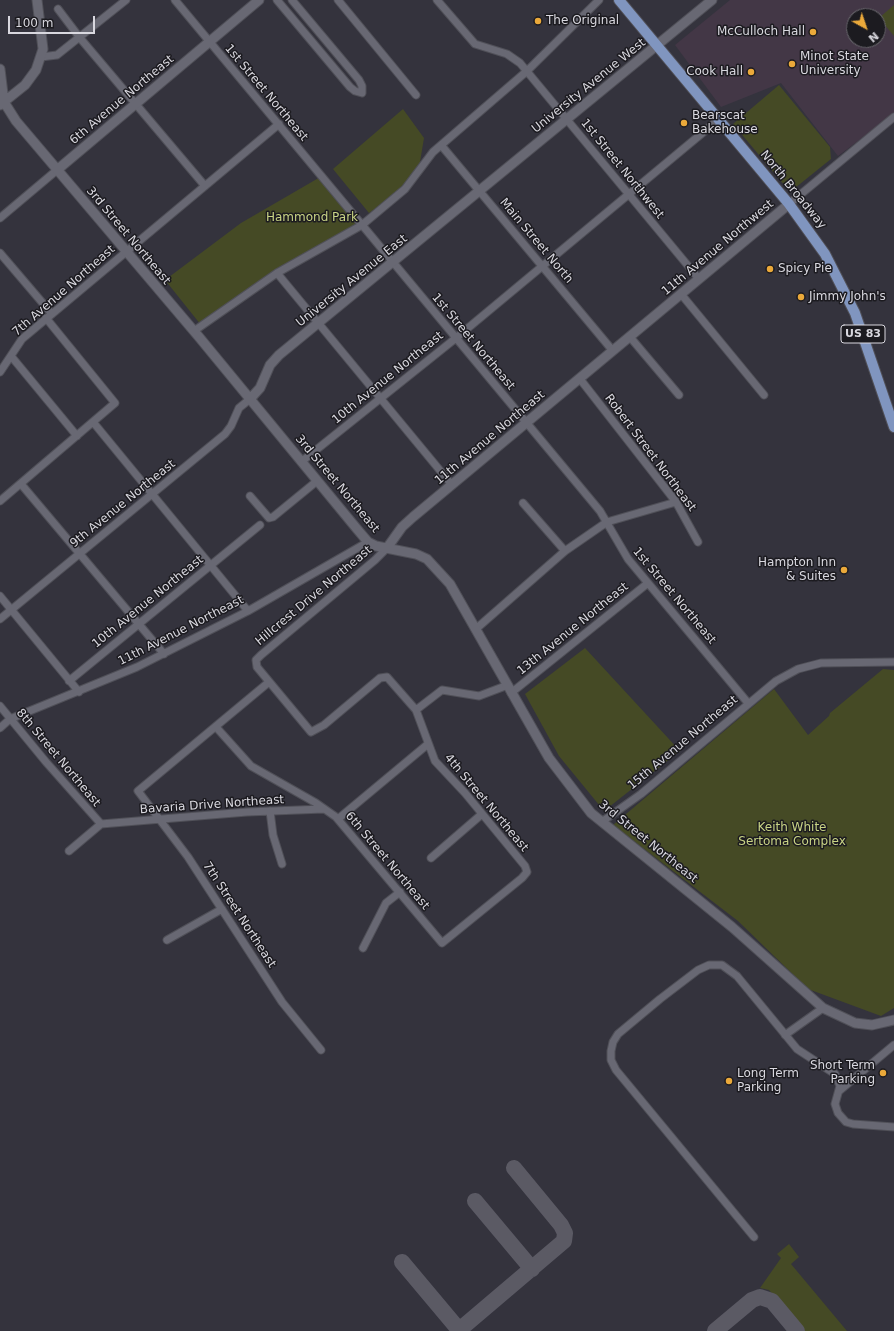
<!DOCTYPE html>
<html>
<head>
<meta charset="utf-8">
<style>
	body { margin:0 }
	#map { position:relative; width:894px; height:1331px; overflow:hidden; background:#34333d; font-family:"DejaVu Sans",sans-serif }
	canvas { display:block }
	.north { position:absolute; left:846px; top:8px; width:40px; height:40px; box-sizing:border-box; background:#1c1b20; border:1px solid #68676c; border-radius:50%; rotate:140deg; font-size:11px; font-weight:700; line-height:16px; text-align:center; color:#d9d8df }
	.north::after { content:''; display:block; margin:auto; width:14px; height:18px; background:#eba93a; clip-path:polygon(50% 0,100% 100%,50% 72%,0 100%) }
	.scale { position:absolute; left:8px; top:16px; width:87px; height:18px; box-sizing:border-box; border:2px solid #d9d8df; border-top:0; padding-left:5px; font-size:12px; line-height:14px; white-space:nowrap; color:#d9d8df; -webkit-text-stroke:3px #1c1b20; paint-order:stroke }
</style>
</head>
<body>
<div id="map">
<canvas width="894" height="1331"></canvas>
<div class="north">N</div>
<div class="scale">100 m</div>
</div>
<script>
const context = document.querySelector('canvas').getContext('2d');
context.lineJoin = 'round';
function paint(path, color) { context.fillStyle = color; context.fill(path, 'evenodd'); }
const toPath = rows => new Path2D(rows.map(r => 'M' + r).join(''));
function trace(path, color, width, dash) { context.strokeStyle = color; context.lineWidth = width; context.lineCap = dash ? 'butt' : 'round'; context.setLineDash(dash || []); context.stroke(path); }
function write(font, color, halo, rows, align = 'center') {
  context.font = font + ' "DejaVu Sans",sans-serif'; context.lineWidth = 3; context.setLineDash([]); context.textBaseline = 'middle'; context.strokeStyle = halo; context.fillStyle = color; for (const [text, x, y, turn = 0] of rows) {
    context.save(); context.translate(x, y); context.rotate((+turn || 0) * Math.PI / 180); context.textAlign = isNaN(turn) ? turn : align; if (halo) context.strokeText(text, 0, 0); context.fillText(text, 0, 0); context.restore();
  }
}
const education = toPath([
	[730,0,894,0,894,116,882,123,838,156,781,83,721,107,675,45],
	[854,16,878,16,878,40,854,40]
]);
const green = toPath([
	[894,5,894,36,879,18],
	[779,85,830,147,831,159,790,192,733,124],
	[403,109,424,138,419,168,397,194,369,213,333,169],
	[322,176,362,225,277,273,201,325,165,280,241,223],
	[585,648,680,751,604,811,559,756,525,694],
	[883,669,894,670,894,1008,881,1016,808,989,738,921,613,825,774,689,808,735,829,716,830,713],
	[789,1244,799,1257,791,1264,847,1331,805,1331,769,1290,760,1288,781,1258,777,1254]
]);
const taxiway = toPath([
	[475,1201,532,1269],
	[402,1262,459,1330],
	[458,1331,564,1241,565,1233,561,1225,514,1168],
	[715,1331,752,1300,760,1297,772,1301,797,1331]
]);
const street = toPath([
	[175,0,600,511,628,559,748,703],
	[277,0,350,87,355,91,362,93,362,86,359,80,292,0],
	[338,0,416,95],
	[437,0,475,44,507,54,520,63,699,279],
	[58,9,80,38,205,186],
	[41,57,57,55,126,0],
	[441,145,613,351],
	[789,204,894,117],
	[0,218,57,170],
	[0,253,52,314],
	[277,273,452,485],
	[681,294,764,395],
	[194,331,277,273,362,225,405,189,433,152,527,71,599,0],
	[630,337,679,395],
	[11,356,77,436],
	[0,372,22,339,279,124],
	[580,379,676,502,698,542],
	[93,422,248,611],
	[301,462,456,338,718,120],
	[21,484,164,654],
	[250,496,269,518,273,517,317,481],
	[0,501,115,403,46,318],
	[523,503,565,551],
	[0,596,79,692],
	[0,619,225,434,231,426,239,408,250,399],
	[477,628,565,551,607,522,676,502],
	[69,681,260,525],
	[269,682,138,791,188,857,282,1002,321,1050],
	[511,693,648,583],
	[0,706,46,762,101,824],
	[416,710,442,690,479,696,508,685],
	[216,727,251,766,316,803,336,817,442,943,522,878,527,872,525,866,465,793,435,761,416,710,387,677,380,678,324,725,311,732,257,667,256,660,261,655,375,560,387,548],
	[0,728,10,719,137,667,248,611,368,542],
	[270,811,273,835,282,864],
	[338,819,428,744],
	[603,821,641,794,776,681,798,669,821,663,894,662],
	[101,824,247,812,324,809],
	[69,851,101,824],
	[431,858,482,814],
	[167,940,222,909],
	[363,948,386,903,400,892],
	[785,1035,823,1008],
	[839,1091,894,1045],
	[754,1237,616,1070,611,1060,611,1051,613,1042,618,1034,660,999,698,970,709,965,722,965,737,976,797,1049,835,1074,840,1086,835,1104,838,1113,846,1122,853,1124,894,1127]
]);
const secondary = toPath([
	[0,69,4,102,16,121,199,337,357,529,368,542,376,546,416,554,427,559,450,584,549,758,591,813,732,927,823,1008,855,1023,872,1025,894,1020],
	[0,105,25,85,36,70,43,49,37,0],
	[57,170,259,0],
	[250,399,260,388,270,365,279,355,712,0],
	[387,548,402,527,413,517,789,204]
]);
const primary = toPath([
	[619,0,789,204,825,254,855,313,894,427]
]);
const markers = [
	[538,21,4,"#eba93a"],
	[813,32,4,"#eba93a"],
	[792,64,4,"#eba93a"],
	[751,72,4,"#eba93a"],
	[684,123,4,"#eba93a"],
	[770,269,4,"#eba93a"],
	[801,297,4,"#eba93a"],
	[844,570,4,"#eba93a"],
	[883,1073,4,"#eba93a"],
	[729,1081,4,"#eba93a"]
];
const shields = [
	[863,334,44]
];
const shieldNames = [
	["US 83",863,334]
];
const poiNames = [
	["The Original",546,21],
	["McCulloch Hall",805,32,"right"],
	["Minot State",800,57],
	["University",800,71],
	["Cook Hall",743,72,"right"],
	["Bearscat",692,116],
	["Bakehouse",692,130],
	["Spicy Pie",778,269],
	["Jimmy John's",809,297],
	["Hampton Inn",836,563,"right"],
	["& Suites",836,577,"right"],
	["Short Term",875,1066,"right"],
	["Parking",875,1080,"right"],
	["Long Term",737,1074],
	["Parking",737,1088]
];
const streetNames = [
	["University Avenue West",589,86,-39],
	["1st Street Northeast",266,93,50],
	["6th Avenue Northeast",122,100,-40],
	["1st Street Northwest",622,169,51],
	["North Broadway",793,190,51],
	["3rd Street Northeast",128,236,50],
	["Main Street North",536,241,50],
	["11th Avenue Northwest",718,248,-40],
	["University Avenue East",352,281,-39],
	["7th Avenue Northeast",64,291,-41],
	["1st Street Northeast",473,342,50],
	["10th Avenue Northeast",388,378,-39],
	["11th Avenue Northeast",490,438,-40],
	["Robert Street Northeast",650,453,53],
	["3rd Street Northeast",337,484,50],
	["9th Avenue Northeast",123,504,-39],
	["Hillcrest Drive Northeast",314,596,-40],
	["1st Street Northeast",674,596,50],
	["10th Avenue Northeast",148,602,-39],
	["13th Avenue Northeast",573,629,-39],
	["11th Avenue Northeast",181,631,-27],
	["15th Avenue Northeast",683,743,-40],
	["8th Street Northeast",58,758,50],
	["4th Street Northeast",486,803,50],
	["Bavaria Drive Northeast",212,805,-4],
	["3rd Street Northeast",648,842,39],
	["6th Street Northeast",387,861,50],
	["7th Street Northeast",239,915,57]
];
const parkNames = [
	["Hammond Park",312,218],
	["Keith White",792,828],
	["Sertoma Complex",792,842]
];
paint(education, '#433746');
paint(green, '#454a25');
trace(taxiway, '#5b5a64', 16);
trace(street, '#505058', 9);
trace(secondary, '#505058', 11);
trace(primary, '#505058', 12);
trace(street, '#686873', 7);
trace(secondary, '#686873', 9);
trace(primary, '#8095bf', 10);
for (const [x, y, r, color] of markers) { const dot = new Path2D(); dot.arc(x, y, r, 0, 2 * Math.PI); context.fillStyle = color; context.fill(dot); trace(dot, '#1c1b20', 1.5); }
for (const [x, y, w] of shields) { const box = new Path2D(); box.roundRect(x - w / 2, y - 9, w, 18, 3); context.fillStyle = '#1c1b20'; context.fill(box); trace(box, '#d9d8df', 1); }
write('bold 11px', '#d9d8df', null, shieldNames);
write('12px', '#d9d8df', '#1c1b20', poiNames, 'left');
write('12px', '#d9d8df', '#1c1b20', streetNames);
write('12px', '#c9d485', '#1c1b20', parkNames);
</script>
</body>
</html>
